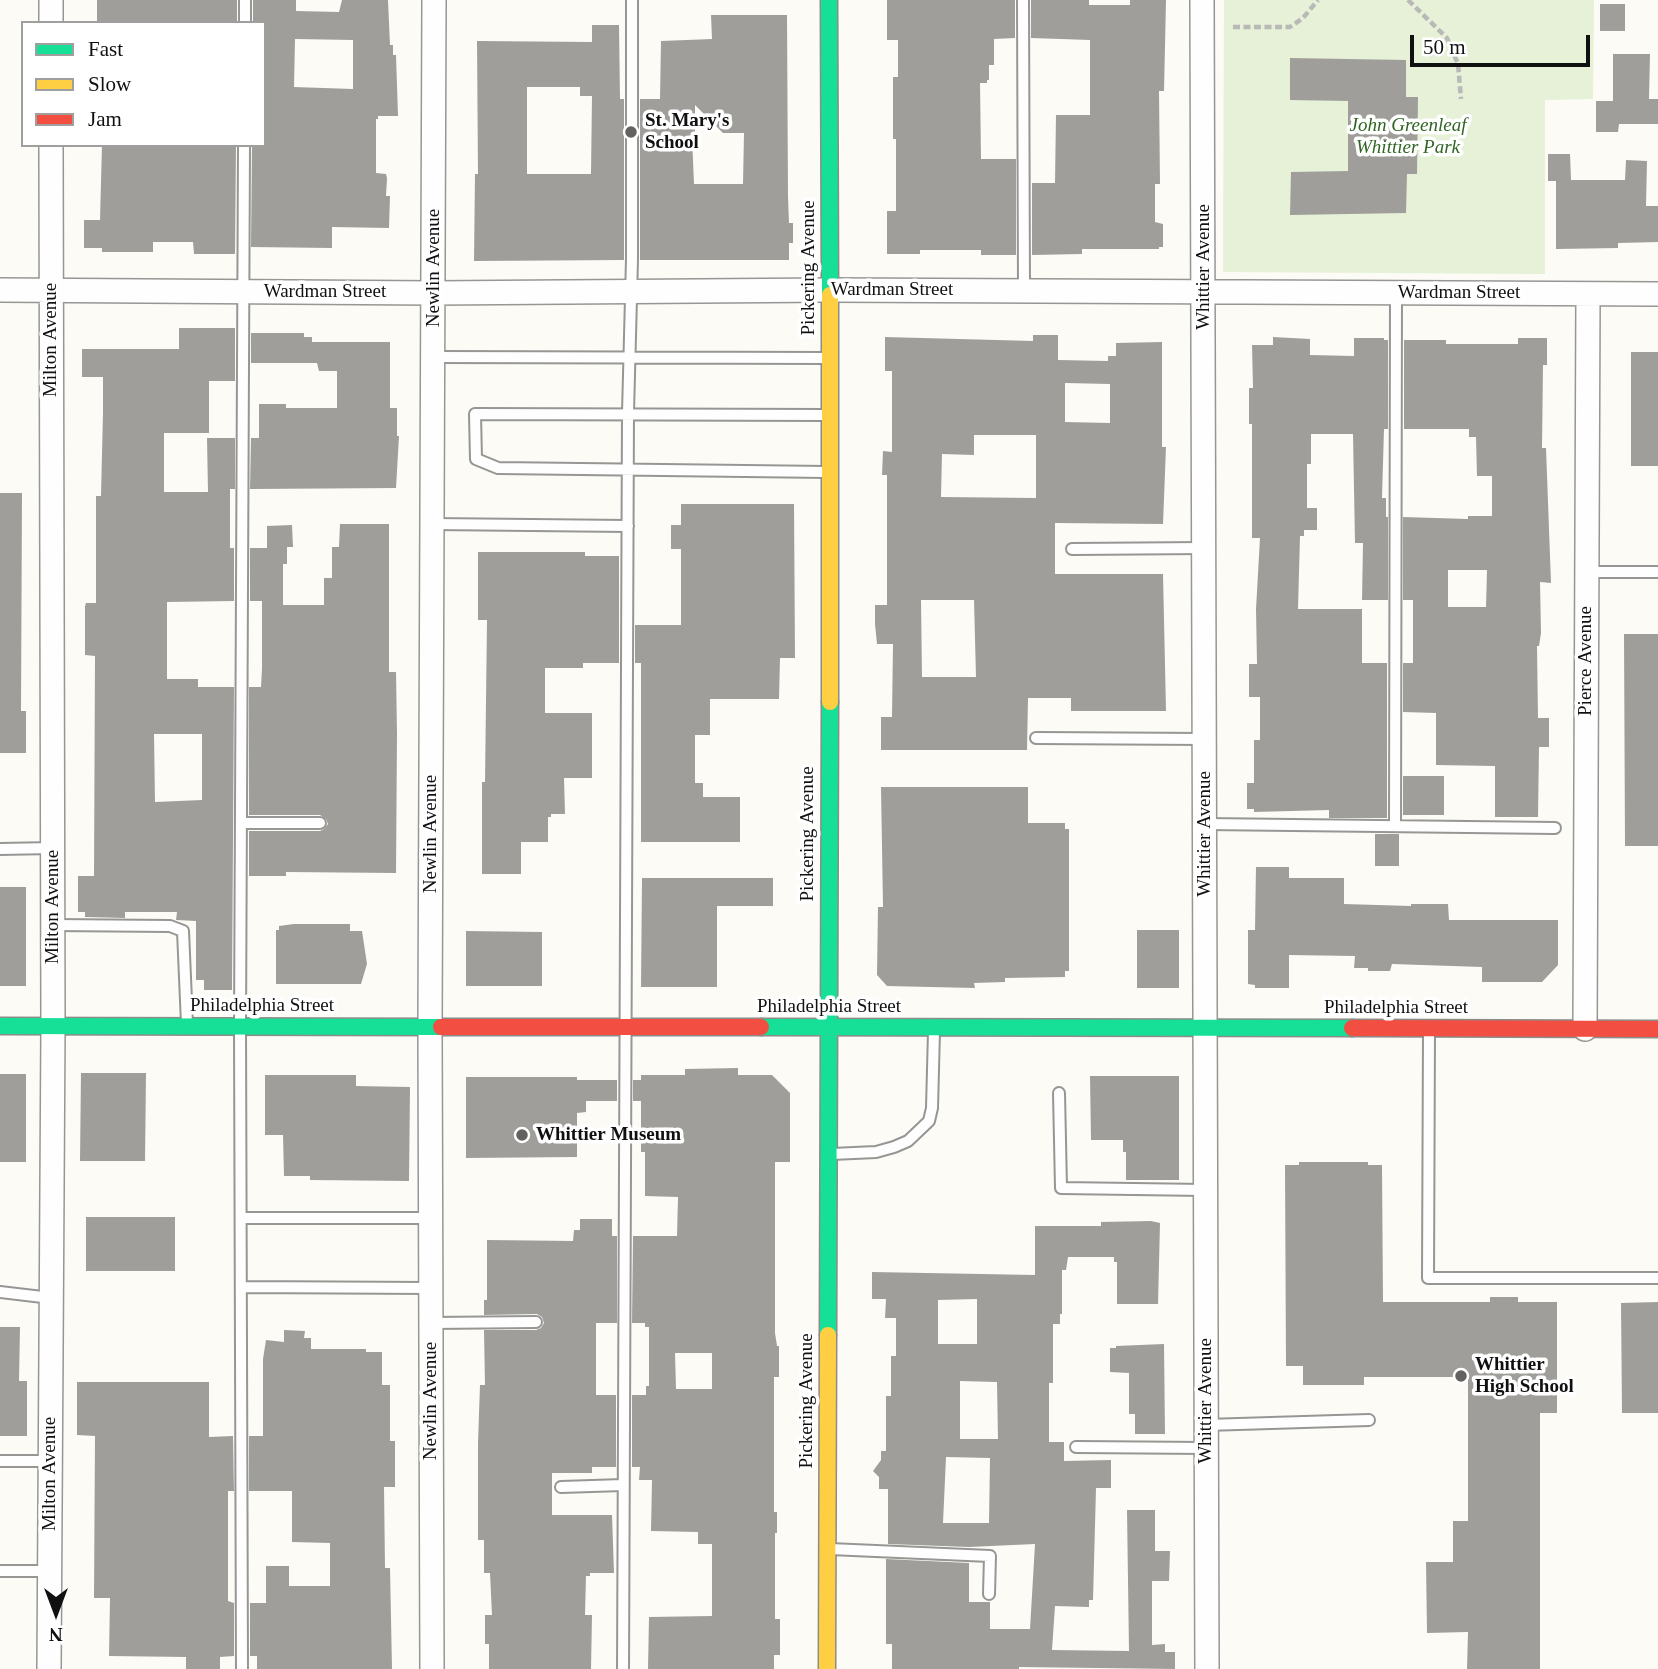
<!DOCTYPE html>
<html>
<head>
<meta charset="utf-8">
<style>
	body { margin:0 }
	#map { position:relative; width:1658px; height:1669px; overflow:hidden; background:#fcfbf6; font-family:"Times New Roman",serif }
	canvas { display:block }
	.legend { position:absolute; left:21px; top:21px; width:245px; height:126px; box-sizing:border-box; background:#fff; border:2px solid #9f9f9f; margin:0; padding:9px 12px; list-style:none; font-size:21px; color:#101010 }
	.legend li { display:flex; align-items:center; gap:14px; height:35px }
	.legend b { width:35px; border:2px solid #9f9f9f }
	.north { position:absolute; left:21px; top:1578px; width:70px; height:70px; -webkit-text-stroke:5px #fff; paint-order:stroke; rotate:180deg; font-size:19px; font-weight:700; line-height:28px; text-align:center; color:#101010 }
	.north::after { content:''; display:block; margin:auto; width:24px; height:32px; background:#101010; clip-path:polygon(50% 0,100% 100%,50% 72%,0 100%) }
	.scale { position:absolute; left:1410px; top:35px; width:180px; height:32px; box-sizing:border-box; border:4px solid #101010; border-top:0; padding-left:9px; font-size:21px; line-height:24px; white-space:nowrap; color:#101010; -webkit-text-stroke:5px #fff; paint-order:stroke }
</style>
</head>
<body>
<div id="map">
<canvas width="1658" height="1669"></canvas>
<ul class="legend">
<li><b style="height:9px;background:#16e098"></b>Fast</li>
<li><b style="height:9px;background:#ffcf43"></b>Slow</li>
<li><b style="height:9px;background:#f24e42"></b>Jam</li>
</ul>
<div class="north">N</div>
<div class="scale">50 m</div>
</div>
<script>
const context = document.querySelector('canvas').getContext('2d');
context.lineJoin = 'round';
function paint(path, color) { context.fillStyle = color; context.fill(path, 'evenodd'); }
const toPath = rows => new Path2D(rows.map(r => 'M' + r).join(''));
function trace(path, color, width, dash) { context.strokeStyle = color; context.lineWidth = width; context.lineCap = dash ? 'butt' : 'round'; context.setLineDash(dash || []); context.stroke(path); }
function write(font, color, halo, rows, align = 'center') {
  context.font = font + ' "Times New Roman",serif'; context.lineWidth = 7; context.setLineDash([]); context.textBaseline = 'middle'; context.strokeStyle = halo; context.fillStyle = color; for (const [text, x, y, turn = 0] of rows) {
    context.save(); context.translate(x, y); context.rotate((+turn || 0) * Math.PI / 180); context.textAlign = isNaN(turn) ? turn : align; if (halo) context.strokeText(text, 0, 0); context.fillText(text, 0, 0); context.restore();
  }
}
const green = toPath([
	[1224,0,1594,0,1593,99,1545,100,1545,274,1223,272]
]);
const building = toPath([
	[97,0,237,0,237,23,97,23],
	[253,0,296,0,296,11,339,12,342,0,388,0,390,45,393,45,393,55,396,55,398,116,378,116,378,119,376,119,376,173,386,174,387,178,386,196,390,196,389,228,332,227,332,248,251,247,252,145,264,145,264,23,253,23],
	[295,39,353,40,353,89,294,87],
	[887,0,1015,0,1015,38,994,39,994,65,989,65,989,80,987,80,987,83,980,83,981,159,1016,159,1016,255,981,255,981,250,920,250,920,254,887,254,887,211,896,211,896,139,893,139,893,77,898,77,898,40,887,40],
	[1031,0,1089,0,1089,5,1130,5,1130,0,1166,0,1164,91,1159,91,1160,184,1155,184,1155,222,1163,224,1163,247,1159,247,1159,249,1082,249,1082,254,1032,255,1032,183,1055,183,1056,115,1090,115,1090,40,1031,38],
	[1600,4,1625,4,1625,31,1600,31],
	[711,15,787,15,788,197,789,223,793,223,793,243,789,243,789,260,640,260,640,99,660,99,661,41,712,39],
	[695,105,723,133,744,133,743,184,694,184,692,137,695,137],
	[592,25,619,25,620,99,624,99,624,260,474,261,475,174,478,174,477,41,592,42],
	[527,87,580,87,580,96,592,96,591,174,527,174],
	[1613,54,1650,54,1649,99,1658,99,1658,124,1619,124,1618,132,1596,132,1596,101,1613,101],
	[1290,58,1406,60,1406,97,1418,97,1417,174,1407,174,1406,213,1290,215,1291,172,1348,171,1348,101,1290,100],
	[102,145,236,145,235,254,194,254,193,242,153,242,153,252,102,252,102,248,84,248,84,220,100,220],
	[1548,154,1570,154,1571,180,1568,180,1625,180,1626,160,1647,161,1646,206,1658,206,1658,242,1618,243,1618,248,1556,249,1556,181,1548,181],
	[179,328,235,328,235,381,209,381,209,433,164,433,164,492,208,492,207,438,235,438,235,489,230,489,230,548,234,548,234,601,167,602,167,679,198,679,198,687,234,687,232,990,204,990,204,980,196,980,196,921,176,920,177,912,125,912,125,918,85,917,85,912,78,912,78,876,94,876,95,656,85,655,85,606,86,603,96,603,96,496,101,496,103,413,103,377,82,377,82,349,179,349],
	[154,734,202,734,202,800,155,802],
	[251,333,304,333,304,337,312,337,312,342,390,342,390,408,397,408,397,436,399,436,396,488,250,489,251,438,259,438,259,404,286,404,286,408,337,408,337,371,319,371,317,363,251,363],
	[1033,335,1058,335,1058,360,1108,361,1108,356,1116,356,1116,343,1162,342,1162,447,1166,447,1163,524,1055,523,1055,574,1163,574,1166,711,1071,711,1071,698,1028,698,1027,750,881,750,881,717,892,717,893,644,877,644,875,624,875,605,887,605,887,475,882,475,883,451,892,452,892,371,885,371,885,337,1033,341],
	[1065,383,1110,384,1110,423,1065,422],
	[974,435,1036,435,1036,498,941,497,942,454,974,455],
	[921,600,974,600,976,677,922,677],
	[1273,337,1310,339,1310,355,1354,356,1354,338,1384,338,1384,340,1388,340,1388,429,1384,429,1382,498,1386,498,1386,517,1388,517,1388,600,1362,600,1363,543,1355,543,1353,434,1311,434,1311,464,1307,464,1307,508,1317,508,1317,530,1304,530,1304,536,1300,536,1298,609,1362,609,1362,663,1387,663,1387,818,1329,818,1329,810,1254,812,1254,809,1247,809,1247,783,1254,783,1254,740,1260,740,1260,697,1249,697,1249,664,1257,664,1256,609,1260,538,1252,538,1252,424,1249,424,1249,388,1253,388,1252,345,1273,345],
	[1518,338,1547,338,1547,365,1543,365,1542,448,1546,448,1551,583,1540,582,1541,633,1539,646,1537,646,1538,718,1549,718,1549,747,1539,747,1538,817,1495,817,1495,766,1436,765,1436,713,1403,712,1403,663,1413,663,1413,600,1403,600,1403,517,1468,519,1468,516,1492,516,1492,476,1477,476,1476,437,1469,437,1469,429,1404,429,1404,340,1446,340,1446,344,1518,344],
	[1448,570,1487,570,1486,607,1448,607],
	[1631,352,1658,352,1658,466,1631,466],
	[0,493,22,493,21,711,26,711,26,753,0,753],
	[681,504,794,504,795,658,780,658,779,699,710,699,710,735,695,735,695,783,703,783,703,797,740,797,740,842,641,842,641,663,635,663,635,625,681,625,681,549,671,549,671,525,681,525],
	[340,524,389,524,389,672,396,672,397,734,396,873,286,872,286,876,249,876,249,831,320,831,324,829,328,824,326,819,320,815,249,815,249,687,261,687,262,668,262,601,250,601,250,548,267,548,267,526,292,525,293,547,287,547,287,564,283,564,283,605,324,605,324,578,332,578,332,547,339,547],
	[478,552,585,552,585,556,619,556,619,663,583,663,583,668,545,668,545,713,592,713,592,778,564,778,565,814,551,814,551,817,548,817,548,842,521,842,521,874,482,874,482,782,485,782,487,620,478,620],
	[1624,634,1658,634,1658,846,1625,846],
	[1403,776,1444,776,1444,815,1403,815],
	[881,787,1028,787,1028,823,1065,823,1065,829,1069,829,1069,971,1065,971,1065,977,1005,978,1005,982,974,983,975,988,887,986,877,975,878,907,883,907],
	[1375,834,1399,834,1399,866,1375,866],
	[1256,867,1289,867,1289,878,1344,878,1344,904,1411,906,1411,904,1448,904,1449,920,1558,920,1558,965,1542,982,1482,982,1482,967,1392,964,1390,971,1368,971,1368,968,1354,968,1355,956,1289,955,1289,988,1255,988,1255,985,1248,984,1248,930,1255,930],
	[642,878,773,878,773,906,717,906,717,987,641,987],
	[0,887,26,887,26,986,0,986],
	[294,924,350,924,350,931,362,931,367,964,361,984,276,984,276,930,279,930,279,926],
	[1137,930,1179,930,1179,988,1137,988],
	[466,931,542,932,542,986,466,986],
	[738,1068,738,1075,772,1075,790,1093,790,1162,775,1162,775,1333,777,1346,779,1346,779,1377,774,1377,774,1512,777,1512,777,1533,775,1533,775,1619,780,1619,780,1655,774,1655,774,1669,648,1669,649,1617,712,1616,712,1544,698,1544,698,1532,651,1531,652,1480,639,1480,640,1467,632,1467,632,1395,646,1395,646,1386,649,1386,649,1327,645,1327,645,1323,632,1323,633,1236,677,1236,678,1197,645,1196,645,1152,641,1152,641,1101,633,1101,633,1080,641,1080,641,1075,685,1075,685,1069],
	[675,1353,712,1353,712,1389,676,1389],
	[81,1073,146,1073,145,1161,80,1161],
	[0,1074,26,1074,26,1162,0,1162],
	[265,1075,356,1075,356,1086,410,1087,409,1181,310,1180,310,1176,284,1176,283,1135,265,1135],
	[1090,1076,1179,1076,1179,1180,1126,1180,1126,1152,1123,1152,1123,1140,1091,1140],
	[466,1077,577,1077,577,1080,617,1080,617,1101,586,1101,586,1112,577,1113,577,1157,466,1158],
	[1299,1162,1368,1162,1368,1165,1382,1165,1383,1302,1490,1302,1490,1297,1518,1297,1518,1302,1557,1302,1557,1413,1540,1413,1540,1669,1467,1669,1468,1632,1427,1633,1426,1562,1453,1562,1453,1521,1468,1521,1468,1377,1364,1377,1364,1385,1303,1385,1303,1366,1286,1366,1285,1165,1299,1165],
	[86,1217,175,1217,175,1271,86,1271],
	[580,1219,612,1219,612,1236,617,1236,617,1323,596,1323,596,1395,616,1395,616,1467,592,1467,592,1473,552,1473,552,1515,612,1515,614,1573,590,1573,590,1576,586,1576,585,1615,592,1615,591,1669,489,1669,489,1644,485,1644,485,1615,492,1615,490,1573,484,1573,484,1540,478,1540,478,1443,480,1385,485,1385,484,1330,536,1330,541,1328,544,1323,542,1317,537,1314,484,1315,484,1300,487,1300,487,1240,573,1241,574,1230,580,1230],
	[1151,1221,1160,1223,1158,1304,1117,1304,1117,1262,1114,1262,1114,1257,1068,1257,1066,1270,1062,1270,1062,1314,1060,1314,1060,1324,1053,1324,1053,1383,1049,1383,1049,1442,1064,1442,1064,1461,1111,1460,1111,1488,1096,1488,1093,1600,1089,1600,1089,1607,1055,1606,1052,1650,1129,1651,1127,1510,1155,1510,1155,1551,1170,1551,1169,1581,1152,1581,1152,1645,1165,1644,1165,1652,1175,1652,1175,1669,1019,1667,1019,1669,892,1669,892,1644,886,1644,886,1559,969,1563,969,1602,990,1602,990,1629,1030,1629,1035,1544,969,1547,888,1544,888,1489,879,1489,879,1477,873,1471,881,1460,881,1451,886,1451,886,1396,891,1396,891,1356,896,1356,896,1318,885,1318,886,1299,872,1299,872,1272,1035,1275,1035,1226,1101,1226,1101,1222],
	[977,1299,977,1344,938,1344,938,1300],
	[960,1381,997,1382,998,1439,960,1439],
	[946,1457,990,1458,989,1523,943,1523],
	[1658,1302,1658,1413,1622,1413,1621,1303],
	[0,1327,20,1327,19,1381,27,1381,27,1436,0,1436],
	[284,1330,305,1331,304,1338,311,1338,311,1349,366,1349,366,1352,382,1352,382,1385,390,1385,390,1441,395,1441,395,1487,384,1487,385,1568,390,1568,392,1669,257,1669,257,1656,250,1656,250,1603,266,1603,266,1566,289,1566,289,1586,330,1586,330,1543,292,1542,292,1491,249,1491,249,1436,263,1436,263,1359,266,1340,284,1342],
	[1164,1344,1165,1434,1135,1434,1135,1414,1129,1414,1129,1373,1110,1372,1110,1348,1116,1348,1116,1346],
	[77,1382,209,1382,209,1437,233,1436,234,1491,228,1491,228,1601,234,1603,234,1656,220,1657,220,1669,186,1669,186,1657,109,1656,110,1598,94,1598,95,1436,77,1435]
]);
const path = toPath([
	[1408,0,1447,38,1458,64,1461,99],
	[1233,27,1290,27,1303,18,1318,0]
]);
const lane = toPath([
	[1023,0,1024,291],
	[245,23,245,0],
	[434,357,828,358],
	[826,415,475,414,476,459,498,468,827,472],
	[433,524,628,526],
	[1072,549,1205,548],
	[1587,572,1658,572],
	[1036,738,1205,739],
	[241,823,320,823],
	[1205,824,1555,828],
	[1395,826,1396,293],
	[0,849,53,848],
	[53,925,170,926,183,931,187,1024],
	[1429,1031,1428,1278,1658,1278],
	[1059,1093,1061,1188,1205,1190],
	[832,1154,876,1152,894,1147,908,1141,929,1121,932,1108,934,1031],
	[241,1218,430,1218],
	[241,1287,430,1288],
	[0,1292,51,1298],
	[431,1323,536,1322],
	[1206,1425,1369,1420],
	[1076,1447,1206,1448],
	[0,1461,50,1461],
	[561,1487,623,1485],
	[830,1549,990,1556,989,1594],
	[0,1571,50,1571],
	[242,1669,240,1027,244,145],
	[623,1669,628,413,632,259,632,0]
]);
const street = toPath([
	[51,0,51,23],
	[1202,0,1207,1669],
	[0,290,434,293,831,290,1658,294],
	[1585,1029,1588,294],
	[49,1669,53,1027,51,145],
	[432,1669,430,1027,434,0]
]);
const fast = toPath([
	[829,0,830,295],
	[0,1026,441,1027],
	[761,1027,1352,1028],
	[828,1335,830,702]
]);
const slow = toPath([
	[830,702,830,295],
	[827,1669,828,1335]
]);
const jam = toPath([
	[441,1027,761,1027],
	[1352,1028,1658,1029]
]);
const markers = [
	[631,132,7,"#636260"],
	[522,1135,7,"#636260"],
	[1461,1376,7,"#636260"]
];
const poiNames = [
	["St. Mary's",645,121],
	["School",645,143],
	["Whittier Museum",536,1135],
	["Whittier",1475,1365],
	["High School",1475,1387]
];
const parkNames = [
	["John Greenleaf",1408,126],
	["Whittier Park",1408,148]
];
const streetNames = [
	["Whittier Avenue",1204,267,-90],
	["Newlin Avenue",434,268,-90],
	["Pickering Avenue",809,268,-90],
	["Wardman Street",892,290],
	["Wardman Street",325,292],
	["Wardman Street",1459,293],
	["Milton Avenue",51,340,-90],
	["Pierce Avenue",1586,661,-90],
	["Newlin Avenue",431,834,-90],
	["Pickering Avenue",808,834,-90],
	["Whittier Avenue",1205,834,-90],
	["Milton Avenue",53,907,-90],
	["Philadelphia Street",262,1006],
	["Philadelphia Street",829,1007],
	["Philadelphia Street",1396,1008],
	["Newlin Avenue",431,1401,-90],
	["Pickering Avenue",807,1401,-90],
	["Whittier Avenue",1206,1401,-90],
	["Milton Avenue",50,1474,-90]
];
paint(green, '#e6f1d7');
paint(building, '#a09e9b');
trace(lane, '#969694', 14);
trace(street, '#969694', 26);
trace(fast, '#8d8c8a', 19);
trace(slow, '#8d8c8a', 19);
trace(jam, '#8d8c8a', 19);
trace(path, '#b9b9b8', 4.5, [7, 3.5]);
trace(lane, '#fffefe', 10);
trace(street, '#fffefe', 23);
trace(fast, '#16e098', 16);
trace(slow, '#ffcf43', 16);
trace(jam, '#f24e42', 16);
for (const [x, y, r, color] of markers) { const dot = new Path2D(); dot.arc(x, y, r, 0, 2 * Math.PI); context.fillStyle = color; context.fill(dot); trace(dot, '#fff', 2.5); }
write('bold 19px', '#101010', '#fff', poiNames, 'left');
write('italic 19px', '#306523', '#fff', parkNames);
write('19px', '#101010', '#fff', streetNames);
</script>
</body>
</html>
